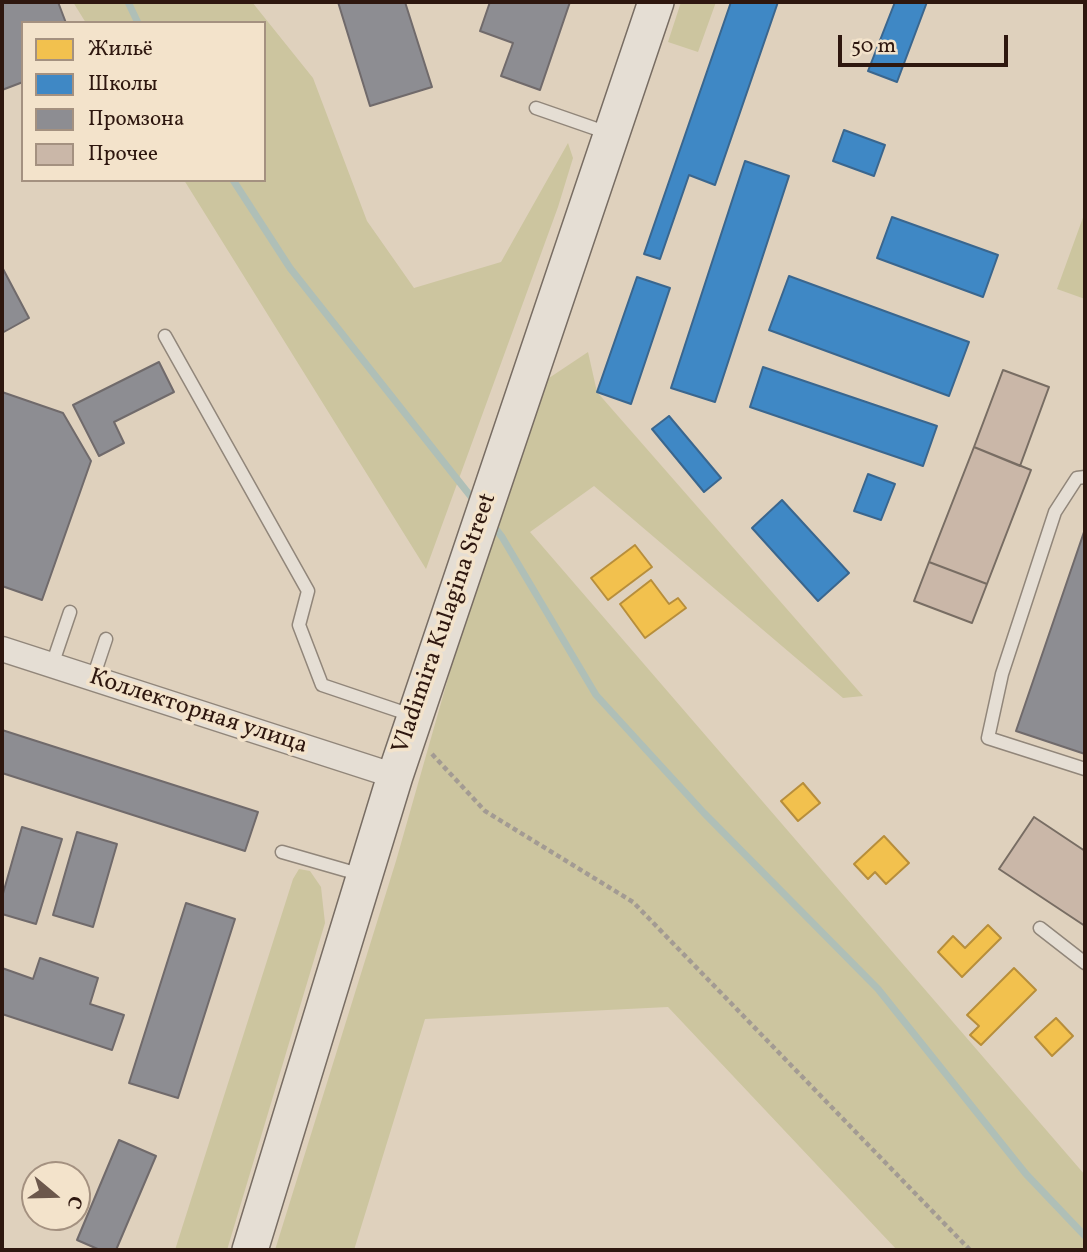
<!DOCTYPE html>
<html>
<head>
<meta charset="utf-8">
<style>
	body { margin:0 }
	#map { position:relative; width:1087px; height:1252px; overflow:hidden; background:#dfd1bd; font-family:Vollkorn,serif }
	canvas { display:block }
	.frame { position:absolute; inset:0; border:4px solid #2e170f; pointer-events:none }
	.legend { position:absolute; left:21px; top:21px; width:245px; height:161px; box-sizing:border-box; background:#f3e3cb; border:2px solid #a49180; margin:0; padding:9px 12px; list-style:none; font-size:21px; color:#2e170f }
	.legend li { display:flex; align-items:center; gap:14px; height:35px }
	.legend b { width:35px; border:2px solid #a49180 }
	.north { position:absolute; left:21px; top:1161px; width:70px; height:70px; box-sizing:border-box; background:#f3e3cb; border:2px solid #a49180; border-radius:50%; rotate:109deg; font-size:19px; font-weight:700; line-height:28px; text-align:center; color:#2e170f }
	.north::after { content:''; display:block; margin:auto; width:24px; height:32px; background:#6c584c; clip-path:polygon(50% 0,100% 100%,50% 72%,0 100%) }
	.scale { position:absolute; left:838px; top:35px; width:170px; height:32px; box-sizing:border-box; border:4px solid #2e170f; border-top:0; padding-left:9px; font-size:21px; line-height:24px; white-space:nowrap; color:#2e170f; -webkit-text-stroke:5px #f3e3cb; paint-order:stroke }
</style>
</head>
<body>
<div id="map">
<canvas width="1087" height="1252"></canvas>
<div class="frame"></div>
<ul class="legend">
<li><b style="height:19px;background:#f2c14e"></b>Жильё</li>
<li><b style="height:19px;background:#3f88c5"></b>Школы</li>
<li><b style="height:19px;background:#8d8d92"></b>Промзона</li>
<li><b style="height:19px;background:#cab7a8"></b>Прочее</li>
</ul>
<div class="north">С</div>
<div class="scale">50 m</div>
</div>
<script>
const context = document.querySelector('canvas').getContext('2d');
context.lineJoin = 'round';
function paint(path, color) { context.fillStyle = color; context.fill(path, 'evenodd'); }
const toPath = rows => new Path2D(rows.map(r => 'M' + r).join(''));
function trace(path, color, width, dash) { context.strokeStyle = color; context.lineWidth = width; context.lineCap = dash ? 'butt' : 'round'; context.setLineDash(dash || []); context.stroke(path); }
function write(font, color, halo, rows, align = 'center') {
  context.font = font + ' Vollkorn,serif'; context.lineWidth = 7; context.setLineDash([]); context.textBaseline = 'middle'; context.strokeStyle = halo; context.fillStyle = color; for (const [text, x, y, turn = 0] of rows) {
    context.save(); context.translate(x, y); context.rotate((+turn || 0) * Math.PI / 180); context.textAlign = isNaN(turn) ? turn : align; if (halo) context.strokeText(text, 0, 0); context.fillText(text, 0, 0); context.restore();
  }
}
const green = toPath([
	[73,2,252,2,313,78,367,221,414,288,501,262,568,143,573,158,558,207,426,569,184,180,264,180,264,23,86,23],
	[681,2,716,2,698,52,668,42],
	[1085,212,1085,299,1057,289],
	[588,352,597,392,863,696,843,698,594,486,530,532,1085,1175,1085,1250,897,1250,668,1007,425,1019,354,1250,275,1250,396,861,474,587,540,384],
	[299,869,310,871,321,887,325,923,227,1250,175,1250,293,879]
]);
const homes = toPath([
	[635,545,652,567,608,600,591,578,635,545],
	[651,580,669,604,678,598,686,608,645,638,620,604,651,580],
	[803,783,820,803,798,821,781,801,803,783],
	[884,836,909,863,886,884,875,872,868,879,854,864,884,836],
	[988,925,1001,938,962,977,938,952,953,936,965,948,988,925],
	[1014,968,1036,990,981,1045,970,1035,979,1026,967,1015,1014,968],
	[1056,1018,1073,1036,1052,1056,1035,1037,1056,1018]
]);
const schools = toPath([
	[731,2,778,2,715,185,689,175,660,259,644,254,731,2],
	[895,2,927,2,897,82,868,71,895,2],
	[844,130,885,145,874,176,833,161,844,130],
	[745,161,789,176,715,402,671,388,745,161],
	[892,217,998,255,983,297,877,258,892,217],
	[789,276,969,342,949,396,769,330,789,276],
	[637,277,670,288,631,404,597,392,637,277],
	[763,367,937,426,923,466,750,407,763,367],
	[669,416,721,478,704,492,652,429,669,416],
	[868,474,895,484,881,520,854,511,868,474],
	[782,500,849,573,818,601,752,528,782,500]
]);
const industry = toPath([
	[2,2,58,2,66,23,23,23,23,82,2,90,2,2],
	[338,2,405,2,432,87,370,106,338,2],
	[490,2,570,2,540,90,501,76,513,43,480,31,490,2],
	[2,267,29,318,2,333,2,267],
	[159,362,174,392,114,422,124,443,99,456,73,405,159,362],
	[2,392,63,413,91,461,42,600,2,586,2,392],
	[1085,529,1085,754,1016,731,1085,529],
	[2,730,258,812,245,851,2,773,2,730],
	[22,827,62,839,36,924,2,914,2,897,22,827],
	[77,832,117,844,93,927,53,915,77,832],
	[186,903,235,919,178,1098,129,1083,186,903],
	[40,958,98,978,90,1004,124,1015,112,1050,2,1014,2,968,33,979,40,958],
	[119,1140,156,1156,116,1250,100,1250,77,1240,119,1140]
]);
const stream = toPath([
	[128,2,138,23],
	[233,180,290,268,476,503],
	[492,524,502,537,596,695,704,813,878,989,1026,1174,1085,1236]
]);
const building = toPath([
	[1003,370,1049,387,1020,466,974,447,1003,370],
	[974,447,1031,470,987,584,929,562,974,447],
	[929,562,987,584,972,623,914,601,929,562],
	[1034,817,1085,851,1085,926,999,869,1034,817]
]);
const path = toPath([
	[432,754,485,811,633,902,970,1250]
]);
const lane = toPath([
	[536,108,608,133],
	[165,336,308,591,299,625,322,685,411,715],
	[1085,477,1077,478,1055,512,1002,674,988,738,1085,769],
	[52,665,70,612],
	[93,678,106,639],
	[282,852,362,875],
	[1040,928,1085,963]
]);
const street = toPath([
	[2,649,395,776]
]);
const secondary = toPath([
	[250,1250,395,776,656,2]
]);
const streetNames = [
	["Vladimira Kulagina Street",446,624,-71],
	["Коллекторная улица",198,713,18]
];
paint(green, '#ccc59f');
paint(homes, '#f2c14e');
trace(homes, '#b78e3b', 2);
paint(schools, '#3f88c5');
trace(schools, '#3a668e', 2);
paint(industry, '#8d8d92');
trace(industry, '#706a6b', 2);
trace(stream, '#afbfb7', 7);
paint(building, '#cab7a8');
trace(building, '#786d63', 2);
trace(lane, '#91867a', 15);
trace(street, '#91867a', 27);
trace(secondary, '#786d63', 38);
trace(path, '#a39b93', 4.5, [5, 3.5]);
trace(lane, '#e5ded4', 12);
trace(street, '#e5ded4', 24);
trace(secondary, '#e5ded4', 35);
write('24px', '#2e170f', '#f3e3cb', streetNames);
</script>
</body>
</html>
